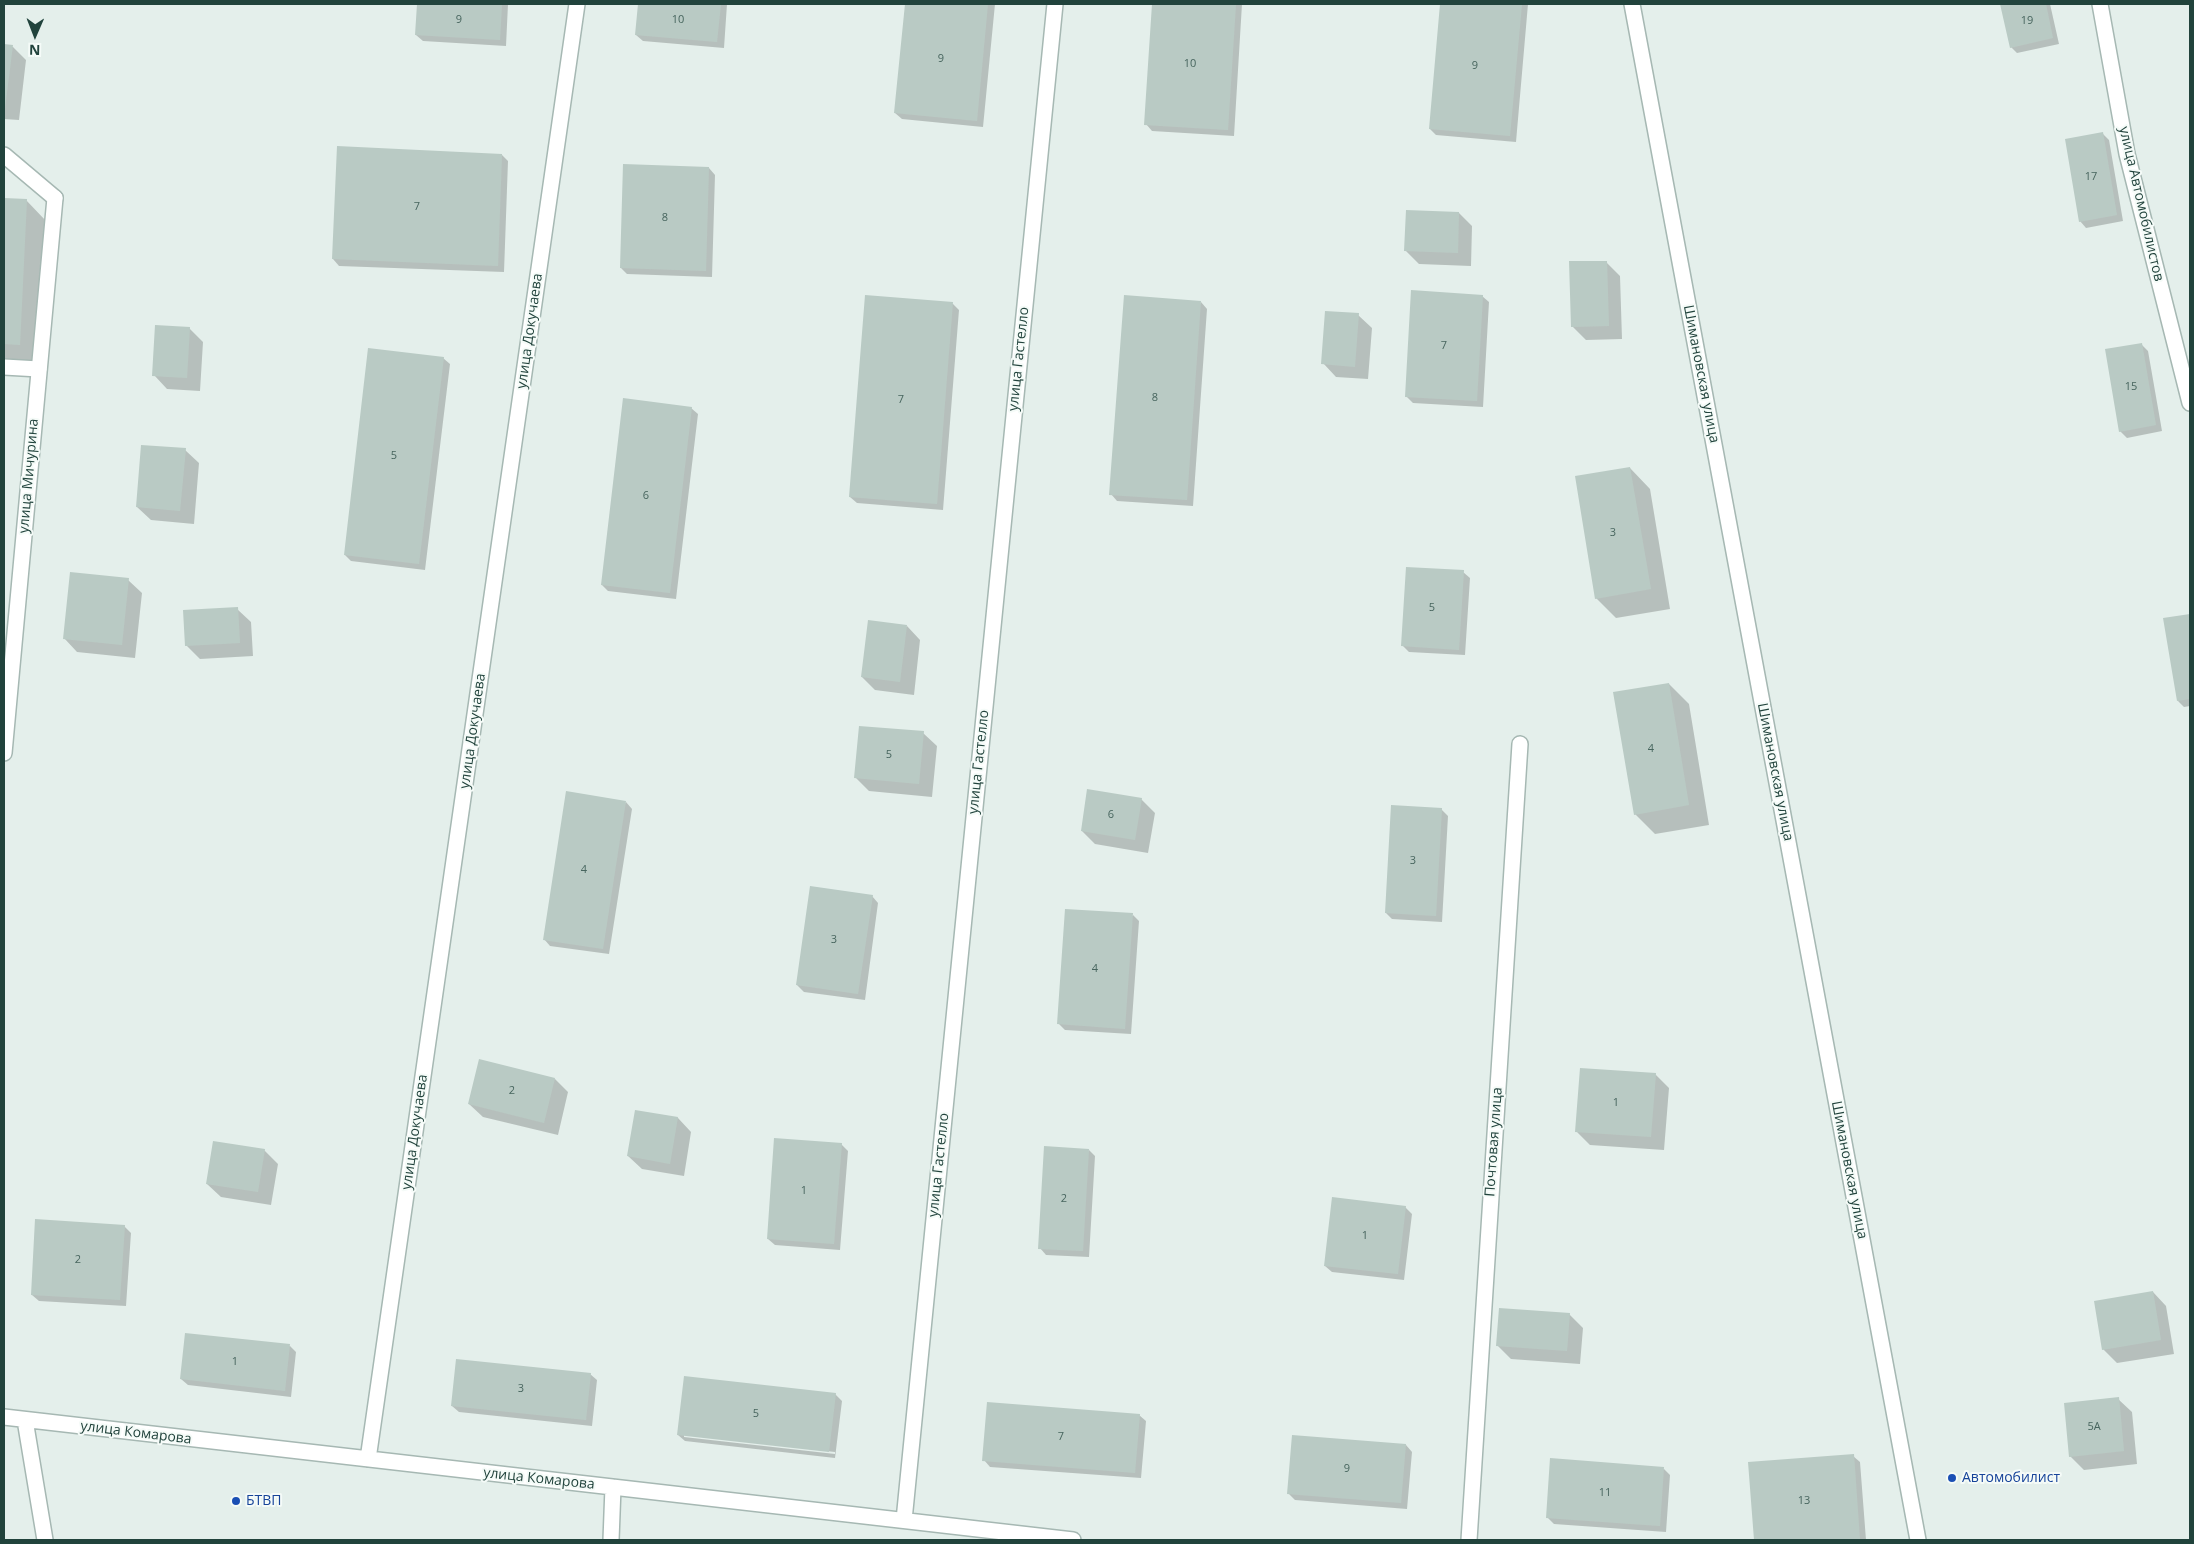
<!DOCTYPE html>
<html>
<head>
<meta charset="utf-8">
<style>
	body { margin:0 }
	#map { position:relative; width:2194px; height:1544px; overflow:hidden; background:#e4efeb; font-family:"Open Sans",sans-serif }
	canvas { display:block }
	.frame { position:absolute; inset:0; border:5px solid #21433c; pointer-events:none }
	.north { position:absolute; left:10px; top:10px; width:50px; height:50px; -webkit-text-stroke:4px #f5fbf8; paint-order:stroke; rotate:181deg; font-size:14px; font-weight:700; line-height:20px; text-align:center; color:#21433c }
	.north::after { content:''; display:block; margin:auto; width:18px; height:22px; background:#21433c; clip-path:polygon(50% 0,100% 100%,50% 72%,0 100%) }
</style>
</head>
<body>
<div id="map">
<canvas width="2194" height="1544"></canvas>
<div class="frame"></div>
<div class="north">N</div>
</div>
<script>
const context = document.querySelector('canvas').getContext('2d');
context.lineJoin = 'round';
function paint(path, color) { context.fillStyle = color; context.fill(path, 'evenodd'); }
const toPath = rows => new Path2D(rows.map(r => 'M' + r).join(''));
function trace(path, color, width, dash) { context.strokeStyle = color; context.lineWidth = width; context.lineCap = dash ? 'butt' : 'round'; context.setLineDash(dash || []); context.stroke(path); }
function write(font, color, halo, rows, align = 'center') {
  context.font = font + ' "Open Sans",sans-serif'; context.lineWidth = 4; context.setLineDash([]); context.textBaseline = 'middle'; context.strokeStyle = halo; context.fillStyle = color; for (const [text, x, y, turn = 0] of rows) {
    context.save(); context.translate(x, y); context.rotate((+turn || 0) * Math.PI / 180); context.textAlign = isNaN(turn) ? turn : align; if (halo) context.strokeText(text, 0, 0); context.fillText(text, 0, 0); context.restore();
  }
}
const shadow = toPath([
	[418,4,508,4,506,46,423,41,416,35],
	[639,4,727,4,724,48,643,41,636,35],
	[906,4,995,4,983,127,902,119,895,113],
	[1153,4,1242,4,1234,136,1152,131,1146,124],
	[1441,4,1528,4,1516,142,1436,135,1430,129],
	[2001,4,2050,4,2059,44,2017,53,2011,47],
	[4,45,13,47,26,60,19,120,4,119],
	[2103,134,2109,140,2123,221,2086,228,2080,221],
	[502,155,508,161,504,272,339,266,333,259],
	[709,168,715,175,712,277,627,274,621,268],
	[4,199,26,200,46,221,40,364,4,362],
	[1459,213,1472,226,1471,266,1419,264,1405,250],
	[1606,262,1620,276,1622,339,1586,340,1572,326],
	[866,296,953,304,959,310,943,510,857,503,850,497],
	[1482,296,1489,302,1483,407,1413,403,1406,396],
	[1201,302,1207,309,1193,506,1117,501,1111,494],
	[1358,315,1372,328,1368,379,1336,377,1323,363],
	[189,328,203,342,200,391,167,389,154,375],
	[2141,344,2148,351,2162,431,2127,438,2120,431],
	[443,358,450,364,425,570,351,561,345,555],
	[691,408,698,414,676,599,608,591,602,585],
	[185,450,199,463,194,524,151,520,137,507],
	[1630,468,1650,489,1670,609,1616,618,1596,598],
	[1463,572,1470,578,1465,655,1409,652,1402,645],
	[128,580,142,593,135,658,77,652,64,638],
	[237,609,251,622,253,656,200,659,186,645],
	[2190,615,2190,706,2184,707,2178,701,2164,619],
	[907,626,920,640,914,695,875,690,862,677],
	[1669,684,1689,704,1709,825,1655,834,1635,814],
	[923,733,937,746,932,797,869,791,856,778],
	[1141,799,1155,813,1148,853,1095,844,1082,831],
	[626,802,632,809,609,954,550,946,544,939],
	[1441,809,1448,816,1442,922,1392,919,1386,913],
	[872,896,878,903,865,1000,804,992,797,985],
	[1133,915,1139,921,1131,1034,1065,1030,1059,1024],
	[1655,1074,1669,1088,1664,1150,1590,1145,1577,1132],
	[555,1079,568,1092,558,1135,483,1117,469,1104],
	[636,1111,678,1118,691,1132,684,1176,642,1169,628,1156],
	[841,1144,848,1151,840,1250,775,1245,768,1239],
	[264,1150,278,1164,271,1205,221,1197,207,1184],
	[1089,1150,1095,1156,1089,1257,1046,1255,1040,1248],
	[1405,1207,1412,1214,1404,1280,1332,1272,1325,1266],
	[124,1226,131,1233,126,1306,39,1301,32,1295],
	[2153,1292,2166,1306,2174,1354,2117,1363,2103,1349],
	[1569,1314,1583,1328,1580,1364,1511,1359,1497,1345],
	[290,1346,296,1352,291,1397,188,1385,181,1379],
	[590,1374,597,1380,592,1426,459,1412,452,1406],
	[835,1394,842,1401,835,1458,685,1441,678,1435],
	[684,1435,835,1452,835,1454,684,1437],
	[2118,1399,2132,1412,2137,1464,2084,1470,2070,1456],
	[1139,1415,1146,1421,1141,1478,990,1467,984,1460],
	[1406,1445,1412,1452,1407,1509,1295,1500,1289,1494],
	[1853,1456,1860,1462,1866,1540,1755,1540,1749,1463],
	[1664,1469,1670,1475,1666,1532,1554,1524,1547,1517]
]);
const building = toPath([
	[417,4,502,4,500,40,415,35],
	[638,4,721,4,717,42,635,35],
	[905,4,988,4,977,121,894,113],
	[1152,4,1236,4,1228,130,1144,125],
	[1440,4,1522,4,1510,136,1429,129],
	[2000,4,2046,4,2053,38,2010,48],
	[4,44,13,45,5,108,4,107],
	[2103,132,2117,215,2079,222,2065,139],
	[337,146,502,154,498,266,332,259],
	[623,164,709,167,706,271,620,268],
	[4,198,27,199,20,345,4,344],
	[1406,210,1459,212,1458,253,1404,251],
	[1569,261,1607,261,1609,326,1571,327],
	[1411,290,1483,295,1477,401,1405,397],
	[865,295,953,302,937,504,849,497],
	[1124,295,1201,301,1187,500,1109,495],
	[1325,311,1359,313,1355,367,1321,364],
	[155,325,190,327,187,378,152,376],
	[2142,343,2156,425,2119,432,2105,349],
	[368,348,444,357,419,564,344,555],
	[623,398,692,407,670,593,601,585],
	[141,445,186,448,180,511,136,507],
	[1630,467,1651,589,1595,599,1575,476],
	[1406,567,1464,570,1459,650,1401,646],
	[70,572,129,578,122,645,63,639],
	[238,607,240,643,185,646,183,610],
	[2190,614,2190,699,2177,701,2163,618],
	[868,620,907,625,900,682,861,677],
	[1669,683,1689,805,1634,815,1613,692],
	[859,726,924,731,919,784,854,778],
	[1087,789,1142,798,1135,840,1081,831],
	[566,791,626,801,603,949,543,940],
	[1391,805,1442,808,1436,916,1385,913],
	[810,886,873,895,858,994,796,985],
	[1065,909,1133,913,1125,1029,1057,1024],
	[479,1059,555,1078,544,1123,468,1104],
	[1580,1068,1656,1073,1651,1137,1575,1132],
	[635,1110,678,1117,670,1164,627,1156],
	[774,1138,842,1143,834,1244,767,1239],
	[213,1141,265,1149,258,1192,206,1184],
	[1044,1146,1089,1149,1083,1251,1038,1249],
	[1332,1197,1406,1206,1398,1274,1324,1266],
	[35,1219,125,1225,120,1300,31,1295],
	[2153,1291,2161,1340,2102,1350,2094,1301],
	[1499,1308,1570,1313,1567,1351,1496,1346],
	[185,1333,290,1344,285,1391,180,1379],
	[456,1359,591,1373,586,1420,451,1406],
	[684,1376,836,1393,829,1452,677,1435],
	[2119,1397,2124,1451,2069,1457,2064,1403],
	[987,1402,1140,1414,1135,1473,982,1461],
	[1292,1435,1406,1444,1401,1503,1287,1494],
	[1854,1454,1860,1540,1754,1540,1748,1462],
	[1550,1458,1664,1467,1660,1526,1546,1518]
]);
const lane = toPath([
	[4,155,55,198],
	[4,367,39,369]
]);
const street = toPath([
	[1632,4,1918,1540],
	[2100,4,2127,154,2190,403],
	[4,753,55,198],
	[4,1417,1073,1540],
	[25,1420,45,1540],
	[368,1459,577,4],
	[904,1520,1055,4],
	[611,1540,613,1487],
	[1469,1540,1520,744]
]);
const markers = [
	[1952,1478,5,"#1a4fb4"],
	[236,1501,5,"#1a4fb4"]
];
const numberNames = [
	["9",459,20],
	["10",678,20],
	["19",2027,21],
	["9",941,59],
	["10",1190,64],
	["9",1475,66],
	["17",2091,177],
	["7",417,207],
	["8",665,218],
	["7",1444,346],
	["15",2131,387],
	["8",1155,398],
	["7",901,400],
	["5",394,456],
	["6",646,496],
	["3",1613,533],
	["5",1432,608],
	["4",1651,749],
	["5",889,755],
	["6",1111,815],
	["3",1413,861],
	["4",584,870],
	["3",834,940],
	["4",1095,969],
	["2",512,1091],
	["1",1616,1103],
	["1",804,1191],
	["2",1064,1199],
	["1",1365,1236],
	["2",78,1260],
	["1",235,1362],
	["3",521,1389],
	["5",756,1414],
	["5А",2094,1427],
	["7",1061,1437],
	["9",1347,1469],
	["11",1605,1493],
	["13",1804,1501]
];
const streetNames = [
	["улица Автомобилистов",2141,204,77],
	["улица Докучаева",530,331,-82],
	["улица Гастелло",1019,359,-84],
	["Шимановская улица",1701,374,79],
	["улица Мичурина",29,476,-85],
	["улица Докучаева",473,731,-82],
	["улица Гастелло",979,762,-84],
	["Шимановская улица",1775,772,79],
	["улица Докучаева",415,1132,-82],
	["Почтовая улица",1494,1142,-86],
	["улица Гастелло",939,1165,-84],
	["Шимановская улица",1849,1170,79],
	["улица Комарова",136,1433,7],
	["улица Комарова",539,1479,6]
];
const transitNames = [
	["Автомобилист",1962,1478],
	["БТВП",246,1501]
];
paint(shadow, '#0003');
paint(building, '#b9cac4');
trace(lane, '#a6b8b3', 18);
trace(street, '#a6b8b3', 18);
trace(lane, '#fff', 15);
trace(street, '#fff', 15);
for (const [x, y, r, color] of markers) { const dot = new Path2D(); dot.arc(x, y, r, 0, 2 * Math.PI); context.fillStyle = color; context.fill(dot); trace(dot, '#f5fbf8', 2); }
write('11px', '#47655e', null, numberNames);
write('14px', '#21433c', '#f5fbf8', streetNames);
write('14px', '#164399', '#f5fbf8', transitNames, 'left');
</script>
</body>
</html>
